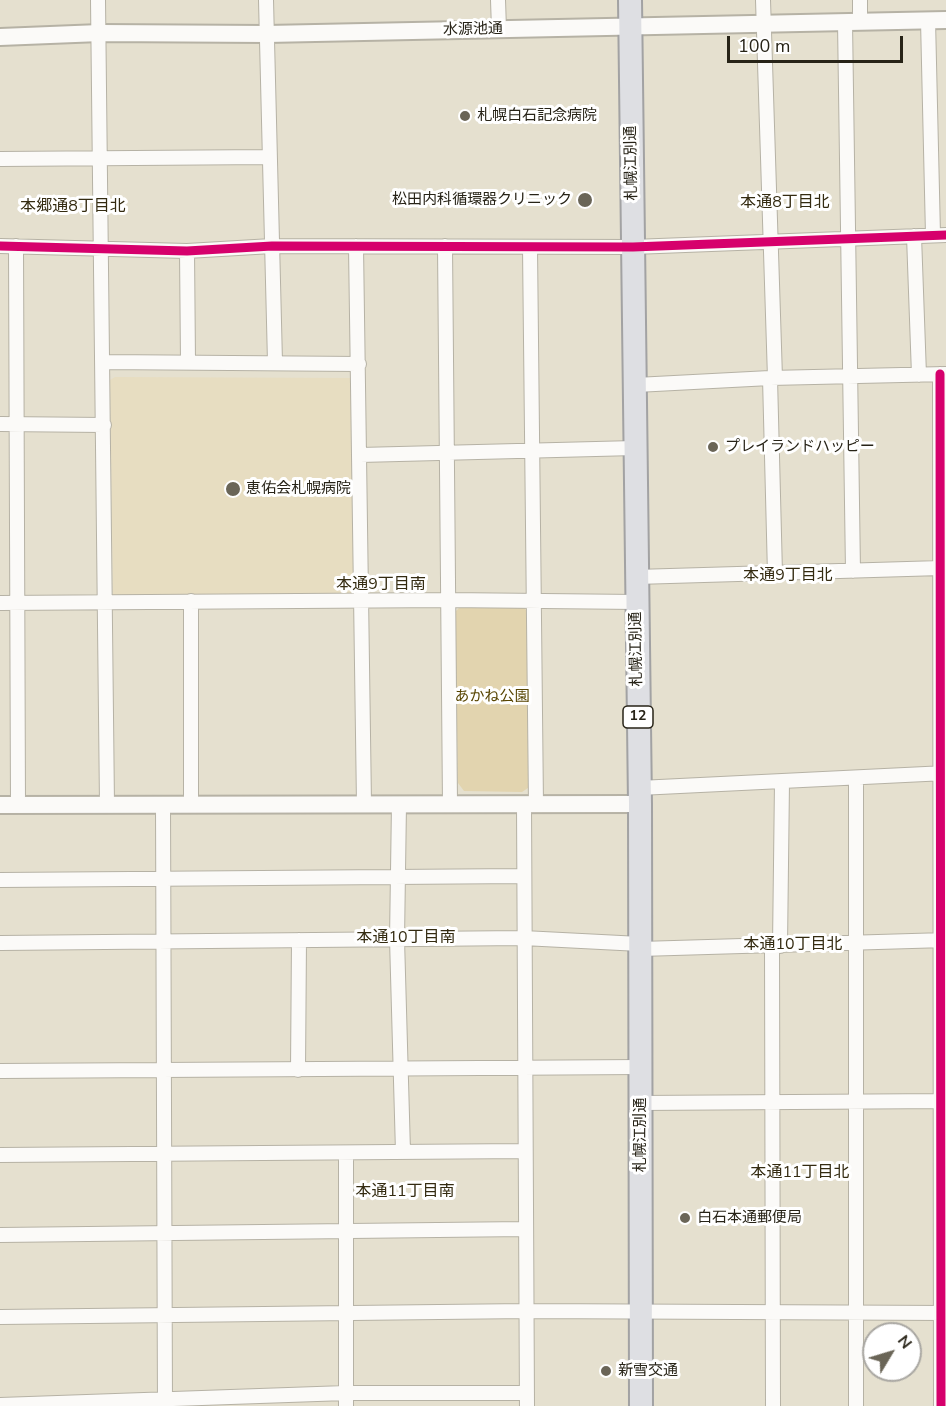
<!DOCTYPE html>
<html>
<head>
<meta charset="utf-8">
<style>
	body { margin:0 }
	#map { position:relative; width:946px; height:1406px; overflow:hidden; background:#e5e0cf; font-family:"Nunito Sans",sans-serif }
	canvas { display:block }
	.north { position:absolute; left:862px; top:1322px; width:60px; height:60px; box-sizing:border-box; background:#fff; border:2px solid #a9a7a2; border-radius:50%; rotate:52deg; font-size:16px; font-weight:700; line-height:24px; text-align:center; color:#272317 }
	.north::after { content:''; display:block; margin:auto; width:21px; height:27px; background:#6a6557; clip-path:polygon(50% 0,100% 100%,50% 72%,0 100%) }
	.scale { position:absolute; left:727px; top:36px; width:176px; height:27px; box-sizing:border-box; border:3px solid #272317; border-top:0; padding-left:8px; font-size:18px; line-height:21px; white-space:nowrap; color:#272317; -webkit-text-stroke:4px #fff; paint-order:stroke }
</style>
</head>
<body>
<div id="map">
<canvas width="946" height="1406"></canvas>
<div class="north">N</div>
<div class="scale">100 m</div>
</div>
<script>
const context = document.querySelector('canvas').getContext('2d');
context.lineJoin = 'round';
function paint(path, color) { context.fillStyle = color; context.fill(path, 'evenodd'); }
const toPath = rows => new Path2D(rows.map(r => 'M' + r).join(''));
function trace(path, color, width, dash) { context.strokeStyle = color; context.lineWidth = width; context.lineCap = dash ? 'butt' : 'round'; context.setLineDash(dash || []); context.stroke(path); }
function write(font, color, halo, rows, align = 'center') {
  context.font = font + ' "Nunito Sans","Noto Sans JP",sans-serif'; context.lineWidth = 6; context.setLineDash([]); context.textBaseline = 'middle'; context.strokeStyle = halo; context.fillStyle = color; for (const [text, x, y, turn = 0] of rows) {
    context.save(); context.translate(x, y); context.rotate((+turn || 0) * Math.PI / 180); context.textAlign = isNaN(turn) ? turn : align; if (halo) context.strokeText(text, 0, 0); context.fillText(text, 0, 0); context.restore();
  }
}
const built = toPath([
	[115,377,350,378,355,382,357,596,113,596,110,380]
]);
const green = toPath([
	[460,607,524,608,527,611,528,788,522,792,464,791,458,783,455,612]
]);
const minor = toPath([
	[98,0,107,804],
	[266,0,275,362],
	[498,0,499,29],
	[763,0,775,378],
	[860,0,860,22],
	[928,20,933,235],
	[845,22,853,571],
	[0,159,269,157],
	[914,236,919,375],
	[0,246,187,251,272,246,633,247,946,235],
	[16,246,18,805],
	[356,246,364,804],
	[445,246,450,804],
	[530,247,536,805],
	[187,251,188,362],
	[103,362,359,364],
	[940,374,941,1406],
	[770,378,775,574],
	[636,385,770,378,946,374],
	[0,424,104,425],
	[360,455,635,448],
	[636,577,941,568],
	[191,601,191,804],
	[0,603,448,600,637,602],
	[856,779,856,1406],
	[639,788,946,773],
	[399,804,397,939,403,1152],
	[163,805,165,1406],
	[524,805,527,1406],
	[0,880,523,876],
	[0,943,523,938,640,944],
	[772,946,773,1406],
	[780,946,782,782],
	[640,949,946,940],
	[298,1070,299,940],
	[0,1071,641,1067],
	[640,1103,946,1101],
	[0,1155,525,1151],
	[0,1235,525,1229],
	[0,1317,527,1311,946,1313],
	[0,1405,346,1393,527,1393],
	[346,1406,346,1153]
]);
const tertiary = toPath([
	[0,37,100,33,267,34,946,20],
	[0,805,640,804]
]);
const trunk = toPath([
	[630,0,640,804,641,1406]
]);
const cycleway = toPath([
	[0,246,187,251,272,246,633,247,946,235],
	[940,374,941,1406]
]);
const markers = [
	[465,116,6,"#6a6557"],
	[585,200,8,"#6a6557"],
	[713,447,6,"#6a6557"],
	[233,489,8,"#6a6557"],
	[685,1218,6,"#6a6557"],
	[606,1371,6,"#6a6557"]
];
const shields = [
	[638,717,30]
];
const shieldNames = [
	["12",638,717]
];
const streetNames = [
	["水源池通",473,30,-1],
	["札幌江別通",632,163,-91],
	["札幌江別通",637,649,-91],
	["札幌江別通",641,1135,-90]
];
const poiNames = [
	["札幌白石記念病院",477,116],
	["松田内科循環器クリニック",572,200,"right"],
	["プレイランドハッピー",725,447],
	["恵佑会札幌病院",246,489],
	["白石本通郵便局",697,1218],
	["新雪交通",618,1371]
];
const parkNames = [
	["あかね公園",492,697]
];
const neighbourhoodNames = [
	["本通8丁目北",785,203],
	["本郷通8丁目北",73,207],
	["本通9丁目北",788,576],
	["本通9丁目南",381,585],
	["本通10丁目南",406,938],
	["本通10丁目北",793,945],
	["本通11丁目北",800,1173],
	["本通11丁目南",405,1192]
];
paint(built, '#e7ddc1');
paint(green, '#e2d4af');
trace(minor, '#b6b2a5', 16);
trace(tertiary, '#b6b2a5', 20);
trace(trunk, '#a2a2a3', 26);
trace(minor, '#fbfaf8', 14);
trace(tertiary, '#fbfaf8', 16);
trace(trunk, '#dedfe3', 22);
trace(cycleway, '#d6006c', 9);
for (const [x, y, r, color] of markers) { const dot = new Path2D(); dot.arc(x, y, r, 0, 2 * Math.PI); context.fillStyle = color; context.fill(dot); trace(dot, '#fff', 2); }
for (const [x, y, w] of shields) { const box = new Path2D(); box.roundRect(x - w / 2, y - 11, w, 22, 4.5); context.fillStyle = '#fff'; context.fill(box); trace(box, '#272317', 1.5); }
write('bold 14px', '#272317', null, shieldNames);
write('15px', '#272317', '#fff', streetNames);
write('15px', '#272317', '#fff', poiNames, 'left');
write('15px', '#574400', '#fff', parkNames);
write('16px', '#342b11', '#fff', neighbourhoodNames);
</script>
</body>
</html>
